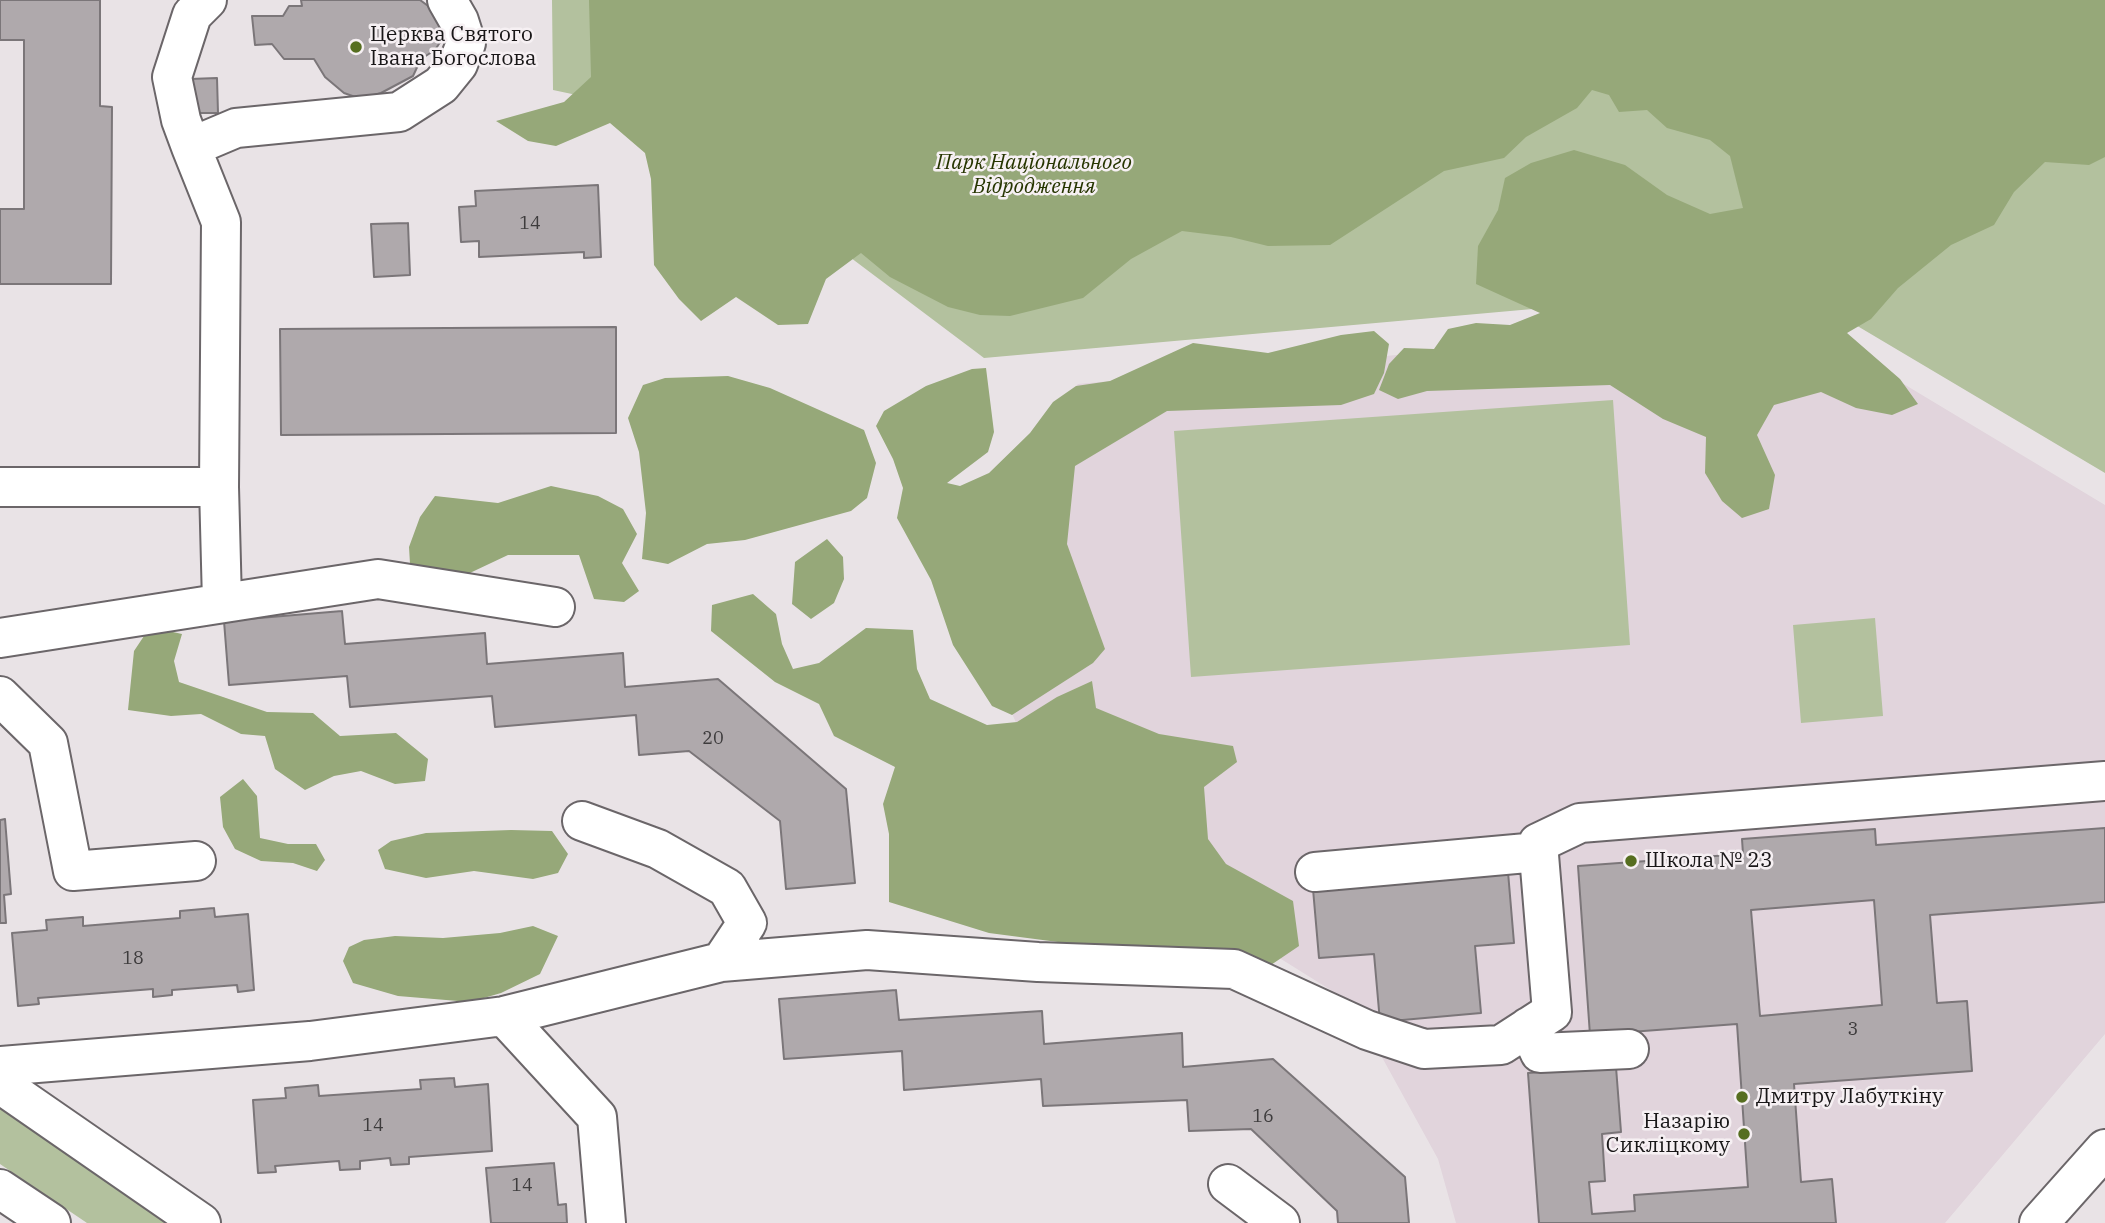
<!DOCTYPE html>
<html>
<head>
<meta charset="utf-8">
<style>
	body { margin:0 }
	canvas { display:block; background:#e9e3e6 }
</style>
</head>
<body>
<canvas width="2105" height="1223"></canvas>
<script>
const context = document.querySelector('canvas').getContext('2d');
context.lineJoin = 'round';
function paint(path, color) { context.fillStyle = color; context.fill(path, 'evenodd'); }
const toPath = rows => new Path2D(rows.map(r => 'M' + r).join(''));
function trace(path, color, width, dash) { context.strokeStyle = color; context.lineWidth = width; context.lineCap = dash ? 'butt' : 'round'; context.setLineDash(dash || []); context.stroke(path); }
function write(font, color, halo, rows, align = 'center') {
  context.font = font + ' "IBM Plex Serif",serif'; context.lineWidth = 5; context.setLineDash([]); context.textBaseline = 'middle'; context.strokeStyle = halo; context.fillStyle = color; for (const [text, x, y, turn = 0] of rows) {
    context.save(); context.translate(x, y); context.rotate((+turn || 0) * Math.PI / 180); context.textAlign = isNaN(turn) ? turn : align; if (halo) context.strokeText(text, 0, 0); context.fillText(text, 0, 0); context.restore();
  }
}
const built = toPath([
	[1784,312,2105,505,2105,1034,1945,1223,1456,1223,1438,1159,1367,1030,1358,1007,1281,959,1034,763,937,545,1078,384,1539,342]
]);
const green = toPath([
	[552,0,2105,0,2105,473,1790,286,984,358,657,112,553,90],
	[1613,400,1630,645,1191,677,1174,431],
	[1875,618,1883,716,1801,723,1793,625],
	[0,1106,172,1223,87,1223,0,1164]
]);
const forest = toPath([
	[589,0,2105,0,2105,157,2089,165,2045,162,2014,192,1994,225,1951,245,1898,288,1871,319,1847,333,1900,379,1918,404,1892,415,1856,408,1821,392,1774,405,1757,435,1775,475,1769,509,1742,518,1722,501,1705,473,1706,437,1663,419,1610,385,1427,391,1398,399,1379,390,1389,364,1404,348,1434,349,1448,329,1476,323,1510,325,1540,313,1476,284,1478,246,1498,210,1505,178,1531,163,1574,150,1625,165,1667,195,1710,214,1743,208,1730,156,1710,140,1667,128,1647,110,1619,112,1609,95,1592,90,1577,108,1526,137,1504,158,1444,171,1330,245,1268,246,1231,237,1182,231,1131,259,1083,298,1010,316,980,315,948,307,890,277,861,253,826,279,808,324,778,325,736,297,701,321,679,299,654,265,651,179,645,153,610,123,556,146,528,141,496,121,564,102,591,77],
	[1374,331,1389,344,1384,373,1374,394,1341,405,1167,411,1075,466,1067,544,1105,649,1093,663,1012,715,992,706,953,645,931,580,897,518,903,488,893,459,876,426,884,411,926,386,972,369,986,368,994,432,988,452,947,483,960,486,989,473,1030,433,1053,402,1076,386,1110,381,1193,343,1268,353,1341,335],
	[728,376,770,388,864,430,876,463,867,498,851,511,745,540,707,544,668,564,642,559,646,513,639,452,628,418,643,385,665,378],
	[551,486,598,496,623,509,637,534,622,563,639,591,624,602,594,599,579,555,508,555,455,580,410,564,409,547,420,517,435,496,498,503],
	[827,539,843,557,844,579,834,603,811,619,792,604,795,562],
	[753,594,776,614,782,644,793,669,819,663,866,628,913,630,917,669,930,699,987,725,1017,722,1057,697,1092,681,1096,708,1159,734,1233,746,1237,762,1204,787,1208,839,1226,864,1293,901,1299,946,1265,969,989,933,889,902,889,834,883,804,895,767,834,736,819,704,775,682,711,631,712,605],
	[150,627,182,634,174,661,179,682,267,712,313,713,340,736,396,733,428,759,425,781,395,784,361,771,334,776,305,790,275,769,265,736,241,734,201,714,171,716,128,710,134,651],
	[243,779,257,796,260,838,288,844,316,844,325,860,317,871,293,863,261,861,235,849,223,827,220,797],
	[511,830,552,831,568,854,558,873,533,879,474,871,426,878,385,869,378,850,391,841,426,833],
	[533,926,558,936,540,974,501,993,470,1002,398,996,353,983,343,961,349,947,364,940,395,936,443,938,500,933]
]);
const building = toPath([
	[0,0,100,0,100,106,112,107,111,284,0,284,0,209,24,209,24,40,0,40,0,0],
	[301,0,420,0,439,14,448,30,435,50,421,59,413,76,381,93,361,99,344,93,325,77,314,59,284,59,272,44,255,45,252,16,283,16,289,6,302,6,301,0],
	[217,78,218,113,190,113,190,79,217,78],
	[598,185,601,257,584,258,584,252,479,257,479,241,461,242,459,207,476,206,475,191,598,185],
	[408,223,410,275,374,277,371,224,408,223],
	[616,327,616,433,281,435,280,329,616,327],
	[342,611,345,644,485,633,487,664,623,653,625,687,718,679,846,789,855,883,786,889,780,821,689,751,639,755,636,715,495,727,492,696,350,707,347,676,229,685,224,621,342,611],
	[5,819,11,894,4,895,6,923,0,923,0,820,5,819],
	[2105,828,2105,902,1930,915,1937,1003,1967,1001,1972,1071,1794,1084,1801,1182,1832,1179,1836,1223,1539,1223,1528,1073,1616,1067,1621,1132,1602,1134,1605,1181,1589,1182,1592,1214,1635,1211,1634,1195,1748,1187,1737,1024,1590,1035,1578,866,1743,854,1742,839,1875,829,1876,845,2105,828],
	[1874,900,1882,1005,1760,1016,1751,910,1874,900],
	[1508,872,1514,943,1475,946,1481,1013,1380,1022,1374,954,1319,958,1313,889,1508,872],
	[214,908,215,917,248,914,254,990,238,992,237,985,172,990,172,995,153,997,153,989,38,998,39,1004,18,1006,12,933,47,930,46,920,83,917,83,926,180,918,180,911,214,908],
	[896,990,899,1020,1042,1011,1044,1044,1182,1033,1183,1067,1273,1059,1405,1177,1409,1223,1338,1223,1337,1211,1251,1129,1189,1131,1187,1100,1043,1106,1041,1079,904,1090,902,1051,784,1059,779,999,896,990],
	[454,1078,455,1087,488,1084,492,1151,409,1157,409,1164,391,1165,390,1158,360,1161,360,1169,340,1170,339,1161,275,1166,276,1172,258,1173,253,1100,286,1098,285,1088,318,1085,319,1096,421,1089,420,1080,454,1078],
	[554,1163,558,1205,566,1204,567,1223,491,1223,486,1168,554,1163]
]);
const minor = toPath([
	[191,147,181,120,172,77,192,15,207,0],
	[0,487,219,487],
	[222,602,219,487,221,222,191,147,236,128,399,112,441,85,458,64,466,43,459,21,447,0],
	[0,638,378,579,555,607],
	[0,696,48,743,73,871,196,861],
	[1315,872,1538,852],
	[721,962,867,950,1038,962,1234,969,1367,1030,1424,1049,1501,1045,1552,1012,1538,843,1580,823,2105,781],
	[504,1016,597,1117,606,1223],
	[1528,1027,1540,1053,1629,1049],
	[0,1066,310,1041,504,1016,721,962,747,923,727,888,658,849,582,821],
	[1228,1184,1280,1223],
	[2039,1223,2105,1149]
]);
const major = toPath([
	[0,1084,201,1223],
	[0,1189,51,1223]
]);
const markers = [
	[356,47,7,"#566e20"],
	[1631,861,7,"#566e20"],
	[1742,1097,7,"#566e20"],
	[1744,1134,7,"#566e20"]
];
const numberNames = [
	["14",530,224],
	["20",713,739],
	["18",133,959],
	["3",1853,1030],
	["16",1263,1117],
	["14",373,1126],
	["14",522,1186]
];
const poiNames = [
	["Церква Святого",370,35],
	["Івана Богослова",370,59],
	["Школа № 23",1645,861],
	["Дмитру Лабуткіну",1756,1097],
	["Назарію",1730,1122,"right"],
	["Сикліцкому",1730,1146,"right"]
];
const parkNames = [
	["Парк Національного",1034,163],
	["Відродження",1034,187]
];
paint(built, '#e1d4dc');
paint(green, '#b3c19e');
paint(forest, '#96a879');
paint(building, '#afa9ac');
trace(building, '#7b7679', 2);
trace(minor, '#6b6669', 42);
trace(major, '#6b6669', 42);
trace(minor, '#fff', 38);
trace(major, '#fff', 38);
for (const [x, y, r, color] of markers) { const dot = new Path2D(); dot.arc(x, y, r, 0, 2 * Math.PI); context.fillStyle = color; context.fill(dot); trace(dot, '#f6f0f3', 2.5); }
write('18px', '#3e3c3d', null, numberNames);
write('21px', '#191718', '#f6f0f3', poiNames, 'left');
write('italic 21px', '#263500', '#f6f0f3', parkNames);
</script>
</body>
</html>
